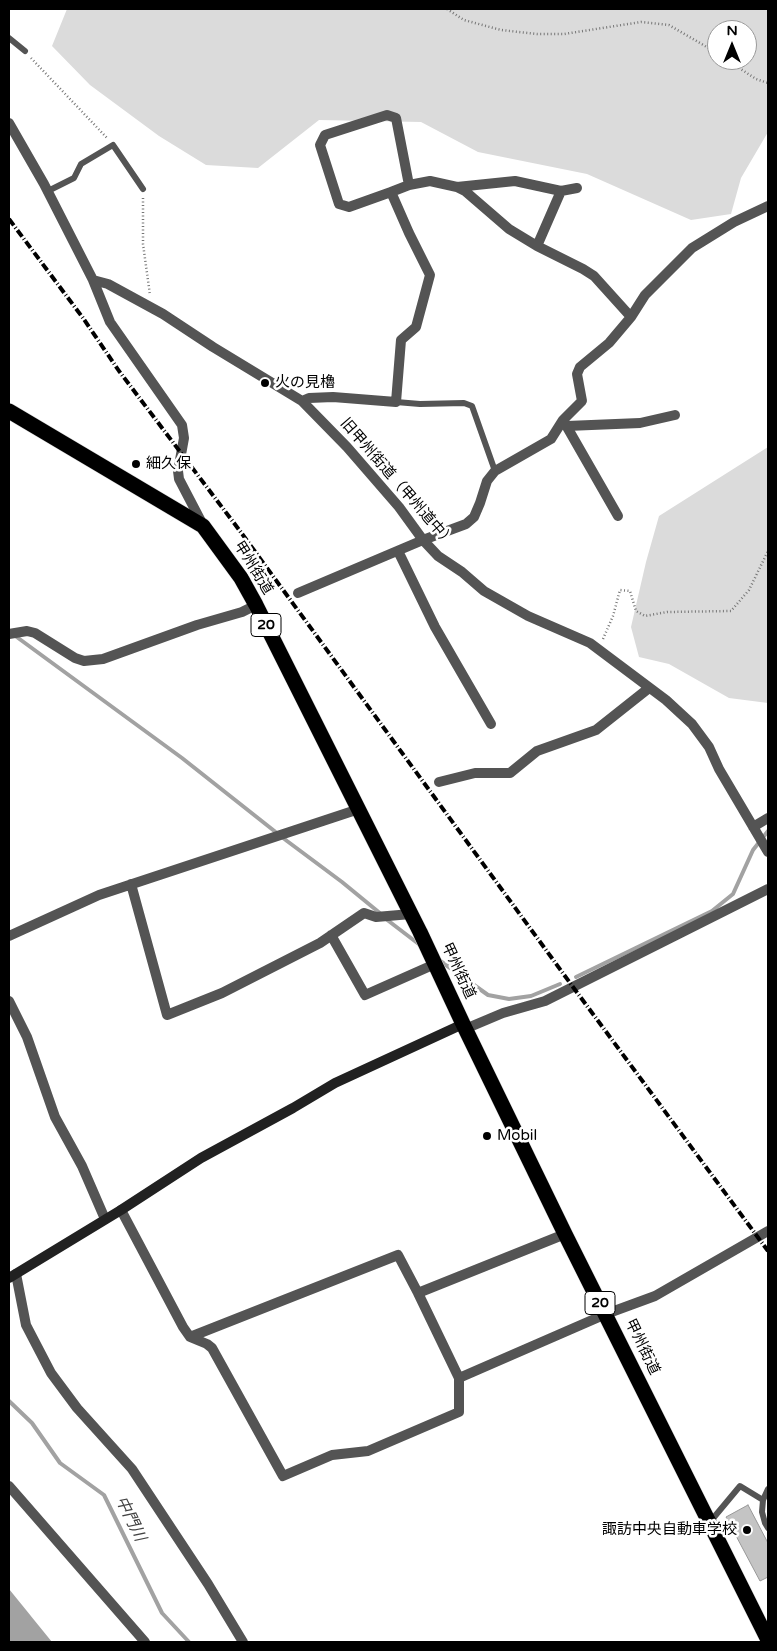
<!DOCTYPE html>
<html>
<head>
<meta charset="utf-8">
<style>
	body { margin:0 }
	#map { position:relative; width:777px; height:1651px; overflow:hidden; background:#fff; font-family:"Varela Round",sans-serif }
	canvas { display:block }
	.frame { position:absolute; inset:0; border:10px solid #000; pointer-events:none }
	.north { position:absolute; left:707px; top:20px; width:50px; height:50px; box-sizing:border-box; background:#fff; border:1px solid #999; border-radius:50%; rotate:0deg; font-size:14px; font-weight:700; line-height:20px; text-align:center; color:#000 }
	.north::after { content:''; display:block; margin:auto; width:18px; height:22px; background:#000; clip-path:polygon(50% 0,100% 100%,50% 72%,0 100%) }
</style>
</head>
<body>
<div id="map">
<canvas width="777" height="1651"></canvas>
<div class="frame"></div>
<div class="north">N</div>
</div>
<script>
const context = document.querySelector('canvas').getContext('2d');
context.lineJoin = 'round';
function paint(path, color) { context.fillStyle = color; context.fill(path, 'evenodd'); }
const toPath = rows => new Path2D(rows.map(r => 'M' + r).join(''));
function trace(path, color, width, dash) { context.strokeStyle = color; context.lineWidth = width; context.lineCap = dash ? 'butt' : 'round'; context.setLineDash(dash || []); context.stroke(path); }
function write(font, color, halo, rows, align = 'center') {
  context.font = font + ' "Varela Round","Noto Sans JP",sans-serif'; context.lineWidth = 5; context.setLineDash([]); context.textBaseline = 'middle'; context.strokeStyle = halo; context.fillStyle = color; for (const [text, x, y, turn = 0] of rows) {
    context.save(); context.translate(x, y); context.rotate((+turn || 0) * Math.PI / 180); context.textAlign = isNaN(turn) ? turn : align; if (halo) context.strokeText(text, 0, 0); context.fillText(text, 0, 0); context.restore();
  }
}
const green = toPath([
	[67,9,768,9,768,132,741,178,731,214,691,220,587,174,478,152,421,122,319,120,258,168,206,165,159,136,90,85,52,46],
	[717,30,747,30,747,60,717,60],
	[768,447,768,703,729,698,669,664,639,657,631,627,646,562,659,516]
]);
const water = toPath([
	[9,1589,52,1642,9,1642]
]);
const stream = toPath([
	[14,635,182,758,287,841,342,882,381,914],
	[386,919,420,945],
	[439,960,488,995,509,999,531,996,560,984],
	[576,977,712,911,733,894,753,850,768,831],
	[9,1401,32,1423,60,1463,104,1495,162,1613,189,1642]
]);
const building = toPath([
	[748,1505,768,1543,768,1577,760,1581,726,1517,748,1505]
]);
const path = toPath([
	[447,9,464,20,501,30,537,34,564,34,641,22,669,25,717,53],
	[31,58,108,139],
	[727,60,756,79,768,83],
	[143,198,143,244,150,295],
	[603,639,613,616,620,590,630,591,636,611,645,616,667,612,731,611,749,590,768,551]
]);
const lane = toPath([
	[9,38,25,51],
	[48,191,74,178,81,164,113,145,143,189],
	[396,402,420,404,464,403,472,406,495,471],
	[768,1489,763,1500,762,1512,765,1523,768,1528],
	[710,1522,740,1486,763,1500]
]);
const street = toPath([
	[9,123,44,184,93,280,110,322,182,425,184,438,178,471,179,479,203,525],
	[457,187,515,181,561,191,577,188],
	[391,192,349,207,339,204,320,145,325,135,387,115,396,118,409,185],
	[537,246,561,191],
	[93,280,108,284,163,314,213,347,302,401,347,447,399,507,423,540,438,556,462,572,484,591,528,616,590,643,666,700,692,724,709,747,719,769,768,852],
	[302,401,309,398,333,397,396,402,401,340,416,327,430,275,409,233,391,192,409,185,430,181,457,187,465,191,509,229,537,246,583,269,594,276,631,317],
	[563,420,618,516],
	[567,426,640,423,675,415],
	[398,551,435,627,491,724],
	[298,593,423,540,466,524,474,517,480,503,487,481,495,471,551,439,563,420,582,401,577,374,580,367,609,343,631,317,645,295,692,248,734,222,768,206],
	[9,634,27,631,35,633,75,658,84,661,103,659,197,625,242,612,256,605],
	[439,782,475,773,510,773,537,751,596,730,649,688],
	[753,827,768,818],
	[131,884,167,1015,222,993,320,943,364,913,376,917,411,914],
	[331,935,365,995,435,964],
	[9,936,99,895,359,809],
	[9,1001,27,1037,55,1117,82,1166,105,1219],
	[465,1029,503,1013,545,1001,768,889],
	[121,1210,183,1327,190,1337,207,1344,212,1348,283,1476,332,1455,368,1451,459,1412,459,1378,418,1293],
	[16,1274,26,1325,51,1373,77,1408,132,1469,208,1584,243,1642],
	[190,1337,398,1255,418,1293,565,1234],
	[459,1378,606,1314,655,1296,768,1231],
	[9,1486,145,1642]
]);
const secondary = toPath([
	[9,1278,121,1210,201,1158,293,1108,335,1083,463,1024]
]);
const highway = toPath([
	[9,411,203,526,241,578,256,605,420,932,463,1024,565,1234,768,1640]
]);
const rail = toPath([
	[9,219,83,318,119,371,240,531,573,987,768,1251]
]);
const markers = [
	[265,383,5,"#000"],
	[136,464,5,"#000"],
	[487,1136,5,"#000"],
	[747,1530,5,"#000"]
];
const shields = [
	[266,625,30],
	[600,1303,30]
];
const shieldNames = [
	["20",266,625],
	["20",600,1303]
];
const poiNames = [
	["火の見櫓",275,383],
	["細久保",146,464],
	["Mobil",497,1136],
	["諏訪中央自動車学校",737,1530,"right"]
];
const streetNames = [
	["旧甲州街道（甲州道中）",397,483,49],
	["甲州街道",253,568,58],
	["甲州街道",458,971,65],
	["甲州街道",642,1347,64]
];
const waterNames = [
	["中門川",130,1519,64]
];
paint(green, '#dbdbdb');
paint(water, '#a2a2a2');
trace(stream, '#a2a2a2', 4);
paint(building, '#c4c4c4');
trace(building, '#989898', 1);
trace(highway, '#dbdbdb', 16);
trace(path, '#767676', 2.5, [1, 2.5]);
trace(lane, '#545454', 6);
trace(street, '#545454', 10);
trace(secondary, '#212121', 10);
trace(highway, '#000', 15);
trace(rail, '#000', 4, [8, 2.5, 1, 2.5]);
for (const [x, y, r, color] of markers) { const dot = new Path2D(); dot.arc(x, y, r, 0, 2 * Math.PI); context.fillStyle = color; context.fill(dot); trace(dot, '#fff', 2); }
for (const [x, y, w] of shields) { const box = new Path2D(); box.roundRect(x - w / 2, y - 11.5, w, 23, 4); context.fillStyle = '#fff'; context.fill(box); trace(box, '#000', 1); }
write('bold 14px', '#000', null, shieldNames);
write('15px', '#000', '#fff', poiNames, 'left');
write('15px', '#000', '#fff', streetNames);
write('italic 16px', '#434343', '#fff', waterNames);
</script>
</body>
</html>
